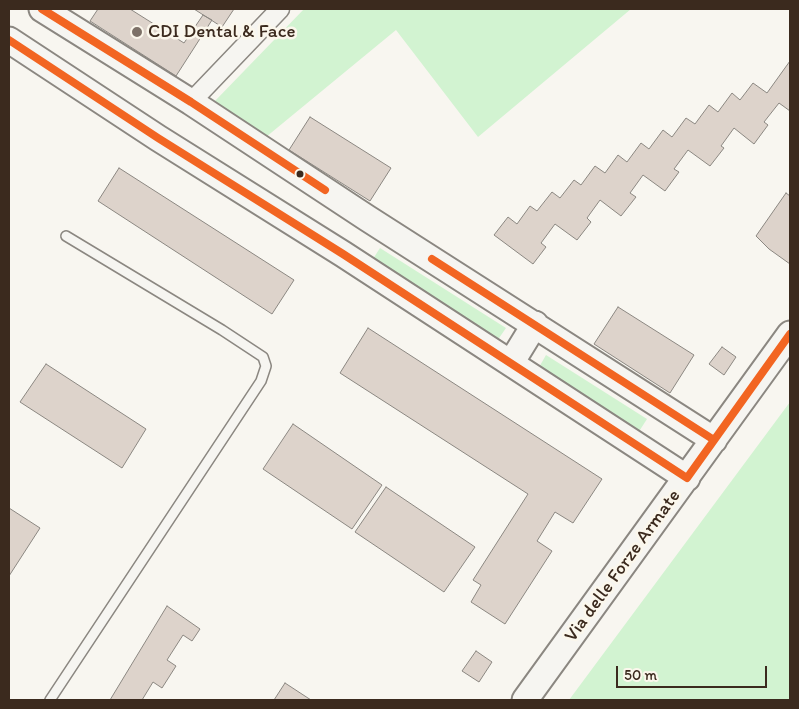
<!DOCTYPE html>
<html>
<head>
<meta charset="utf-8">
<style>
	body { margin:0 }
	#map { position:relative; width:799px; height:709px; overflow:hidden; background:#f8f6f0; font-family:Itim,sans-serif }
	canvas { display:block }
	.frame { position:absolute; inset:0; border:10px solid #3b2a1e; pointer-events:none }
	.scale { position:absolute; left:616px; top:666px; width:151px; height:22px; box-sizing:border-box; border:2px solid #3b2a1e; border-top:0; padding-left:6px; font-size:15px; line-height:18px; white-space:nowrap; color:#3b2a1e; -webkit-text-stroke:4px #fbf7ec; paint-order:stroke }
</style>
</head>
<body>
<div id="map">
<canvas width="799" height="709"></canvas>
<div class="frame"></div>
<div class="scale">50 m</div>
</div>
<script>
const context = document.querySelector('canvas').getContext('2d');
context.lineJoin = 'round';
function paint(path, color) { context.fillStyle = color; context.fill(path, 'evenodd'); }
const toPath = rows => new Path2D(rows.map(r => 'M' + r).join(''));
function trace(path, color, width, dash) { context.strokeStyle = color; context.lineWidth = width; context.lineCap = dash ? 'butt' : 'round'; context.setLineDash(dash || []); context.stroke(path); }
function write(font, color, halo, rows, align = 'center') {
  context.font = font + ' Itim,sans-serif'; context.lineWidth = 5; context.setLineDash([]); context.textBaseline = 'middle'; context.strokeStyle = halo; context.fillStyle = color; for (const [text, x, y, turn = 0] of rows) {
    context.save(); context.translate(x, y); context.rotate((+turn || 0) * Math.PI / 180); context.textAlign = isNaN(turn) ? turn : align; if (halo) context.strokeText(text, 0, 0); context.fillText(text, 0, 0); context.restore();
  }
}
const green = toPath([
	[304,9,631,9,478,137,396,30,266,137,214,102],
	[380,248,506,328,497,341,371,262],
	[546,355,647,419,638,433,538,369],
	[790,402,790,700,569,700]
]);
const building = toPath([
	[98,9,130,9,184,43,203,15,212,20,176,76,90,21,98,9],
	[194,9,234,9,222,27,194,9],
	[790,61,790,111,779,103,764,122,768,125,754,144,734,128,721,146,724,148,710,166,688,150,674,169,679,172,665,191,643,175,630,193,636,197,621,216,600,200,587,218,591,222,577,240,555,224,541,243,546,247,533,264,494,235,508,217,517,224,530,206,537,211,552,192,560,198,574,180,581,185,595,166,605,173,618,155,627,162,641,143,649,149,663,130,672,137,686,118,695,124,709,105,718,112,732,93,740,100,753,83,767,93,790,61],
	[310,117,391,168,370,201,289,150,310,117],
	[119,168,294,280,272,314,98,201,119,168],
	[786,193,790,196,790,264,769,249,756,236,786,193],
	[618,307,694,355,670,393,594,344,618,307],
	[368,328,602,479,573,523,555,512,537,541,552,551,505,624,471,602,481,585,473,580,528,494,340,373,368,328],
	[722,347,736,357,724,375,709,364,722,347],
	[46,364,146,429,122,468,20,402,46,364],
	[293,424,382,485,352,529,263,469,293,424],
	[386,487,475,547,444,592,355,532,386,487],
	[9,508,40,528,9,576,9,508],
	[167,606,200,629,192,641,183,635,167,660,176,666,162,688,153,682,142,700,110,700,167,606],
	[476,651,492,662,479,682,462,671,476,651],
	[285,683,311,700,274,700,285,683]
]);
const lane = toPath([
	[50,700,261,381,266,366,263,357,222,330,66,236]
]);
const street = toPath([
	[191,102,280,9]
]);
const secondary = toPath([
	[42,9,191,102,367,218,714,440],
	[9,40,158,138,343,254,687,478],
	[511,363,535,324],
	[525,700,790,334]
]);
const bus1 = toPath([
	[42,9,191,102,325,190],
	[9,40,158,138,343,254,687,478,790,334],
	[432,259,714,440]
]);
const markers = [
	[137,32,6,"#7d7168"],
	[300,174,4.5,"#3b2a1e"]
];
const poiNames = [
	["CDI Dental & Face",148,32]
];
const streetNames = [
	["Via delle Forze Armate",623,566,-54]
];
paint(green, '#d2f3d1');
paint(building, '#ddd3cb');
trace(building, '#8b8781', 1);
trace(lane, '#8b8781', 12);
trace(street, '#8b8781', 21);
trace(secondary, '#8b8781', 29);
trace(lane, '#f6f5f1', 9);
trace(street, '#f6f5f1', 18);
trace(secondary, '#f6f5f1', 25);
trace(bus1, '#f26522', 8);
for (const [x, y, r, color] of markers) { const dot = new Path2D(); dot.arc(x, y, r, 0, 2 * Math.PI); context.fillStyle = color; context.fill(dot); trace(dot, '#fbf7ec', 2); }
write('19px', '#3b2a1e', '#fbf7ec', poiNames, 'left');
write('19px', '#3b2a1e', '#fbf7ec', streetNames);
</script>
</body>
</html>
